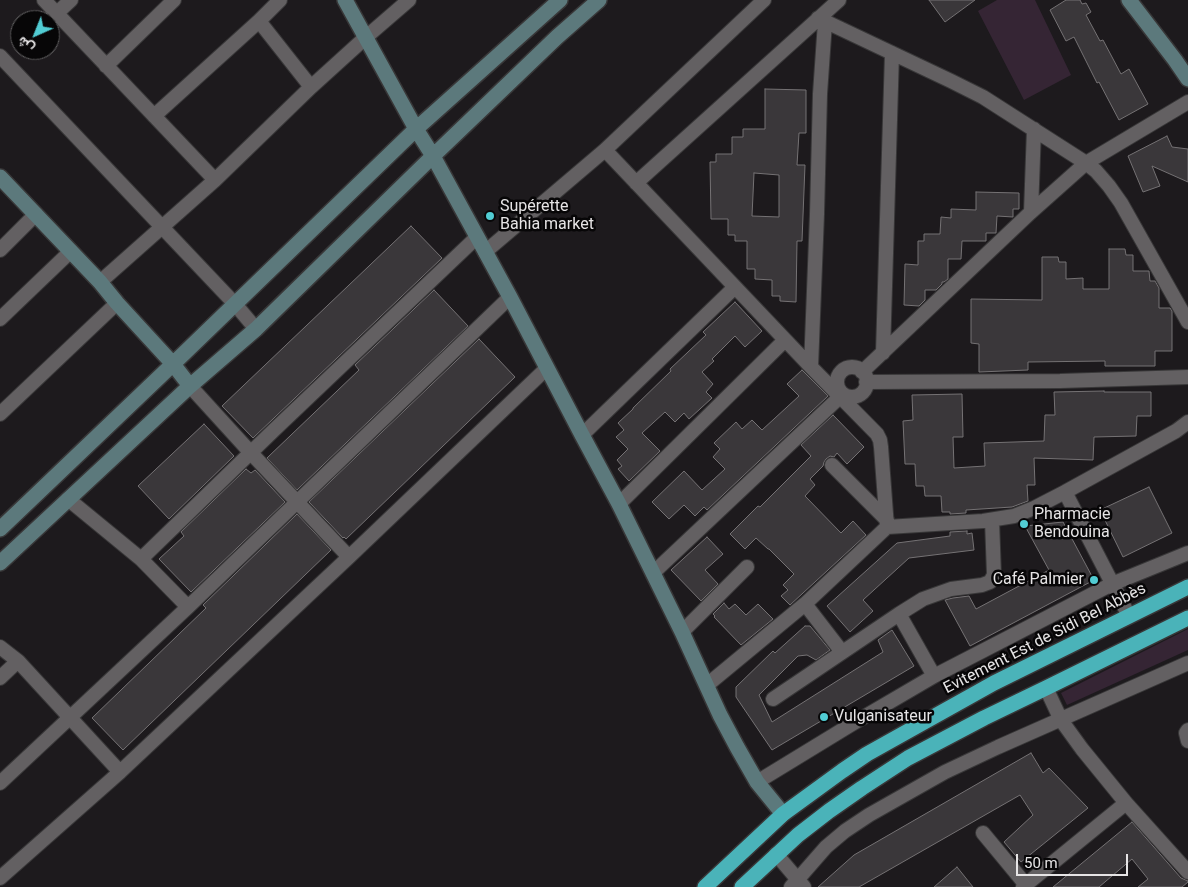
<!DOCTYPE html>
<html>
<head>
<meta charset="utf-8">
<style>
	body { margin:0 }
	#map { position:relative; width:1188px; height:887px; overflow:hidden; background:#1d1a1d; font-family:Roboto,Vazirmatn,sans-serif }
	canvas { display:block }
	.north { position:absolute; left:10px; top:10px; width:50px; height:50px; box-sizing:border-box; background:#070607; border:1px solid #605f60; border-radius:50%; rotate:224deg; font-size:14px; font-weight:700; line-height:20px; text-align:center; color:#e6e4e5 }
	.north::after { content:''; display:block; margin:auto; width:18px; height:22px; background:#51ccd3; clip-path:polygon(50% 0,100% 100%,50% 72%,0 100%) }
	.scale { position:absolute; left:1016px; top:854px; width:112px; height:22px; box-sizing:border-box; border:2px solid #e6e4e5; border-top:0; padding-left:6px; font-size:15px; line-height:18px; white-space:nowrap; color:#e6e4e5; -webkit-text-stroke:4px #070607; paint-order:stroke }
</style>
</head>
<body>
<div id="map">
<canvas width="1188" height="887"></canvas>
<div class="north">ش</div>
<div class="scale">50 m</div>
</div>
<script>
const context = document.querySelector('canvas').getContext('2d');
context.lineJoin = 'round';
function paint(path, color) { context.fillStyle = color; context.fill(path, 'evenodd'); }
const toPath = rows => new Path2D(rows.map(r => 'M' + r).join(''));
function trace(path, color, width, dash) { context.strokeStyle = color; context.lineWidth = width; context.lineCap = dash ? 'butt' : 'round'; context.setLineDash(dash || []); context.stroke(path); }
function write(font, color, halo, rows, align = 'center') {
  context.font = font + ' Roboto,sans-serif'; context.lineWidth = 5; context.setLineDash([]); context.textBaseline = 'middle'; context.strokeStyle = halo; context.fillStyle = color; for (const [text, x, y, turn = 0] of rows) {
    context.save(); context.translate(x, y); context.rotate((+turn || 0) * Math.PI / 180); context.textAlign = isNaN(turn) ? turn : align; if (halo) context.strokeText(text, 0, 0); context.fillText(text, 0, 0); context.restore();
  }
}
const green = toPath([
	[997,0,1035,0,1071,75,1024,100,978,11],
	[1188,629,1188,650,1067,705,1061,693]
]);
const building = toPath([
	[929,0,975,0,945,22,929,0],
	[1066,0,1080,0,1082,4,1086,3,1091,12,1086,15,1100,41,1103,40,1121,74,1129,69,1148,104,1119,120,1099,82,1097,83,1074,37,1066,41,1050,10,1066,0],
	[765,89,806,90,806,133,799,133,797,165,805,165,802,241,797,241,796,302,780,301,780,296,772,296,772,280,755,279,755,269,747,269,747,241,735,241,735,235,728,235,728,219,711,219,710,162,716,162,716,154,732,154,732,137,743,137,743,129,765,129,765,89],
	[754,173,779,175,779,217,752,216,754,173],
	[1167,136,1172,147,1188,149,1188,182,1152,166,1160,186,1143,192,1128,156,1167,136],
	[976,192,1019,193,1019,209,1013,209,1013,217,997,216,996,233,986,233,986,241,962,241,961,259,948,259,948,279,944,282,942,282,942,284,936,290,925,290,925,300,919,306,904,305,905,264,918,265,918,241,924,241,924,234,940,234,941,217,951,218,951,209,976,210,976,192],
	[411,226,442,258,253,438,222,406,411,226],
	[1109,249,1125,249,1126,255,1133,255,1133,271,1149,271,1150,281,1155,281,1159,288,1159,308,1170,308,1172,311,1172,351,1155,351,1155,366,1105,366,1105,361,1028,362,1028,370,979,372,979,344,971,343,971,299,1042,300,1042,257,1058,257,1059,262,1066,262,1066,279,1083,278,1083,289,1109,289,1109,249],
	[434,290,468,326,297,490,267,458,268,457,359,370,355,365,434,290],
	[735,302,762,331,745,347,735,336,712,359,714,361,702,372,713,384,706,392,712,398,689,419,684,413,675,422,665,412,642,433,660,451,629,481,618,469,622,466,617,460,628,449,616,437,624,430,618,423,633,409,633,408,671,371,670,369,706,335,703,332,735,302],
	[479,339,515,377,346,539,344,537,343,538,309,502,479,339],
	[802,370,828,396,707,510,704,507,695,516,684,505,669,519,652,502,684,471,702,490,725,469,713,457,720,449,714,443,736,422,742,429,752,420,762,430,799,396,787,384,802,370],
	[1104,391,1104,392,1151,392,1151,416,1137,416,1136,436,1094,437,1093,460,1034,458,1035,485,1027,485,1028,501,1012,507,966,510,966,513,950,514,950,512,942,512,941,496,925,496,924,486,916,486,915,464,905,464,903,421,913,420,912,395,962,394,963,437,953,437,954,468,985,466,984,443,1044,441,1045,415,1055,415,1054,392,1104,391],
	[833,415,864,447,847,464,837,453,834,457,830,456,826,459,824,462,823,466,810,479,815,485,805,496,841,533,853,521,866,535,790,605,781,596,788,590,783,585,794,574,769,549,768,549,756,538,745,549,730,534,758,506,760,507,811,456,801,445,833,415],
	[204,424,234,456,169,519,138,486,204,424],
	[246,469,251,473,255,470,285,502,191,592,159,559,184,536,181,532,246,469],
	[1149,487,1172,533,1123,557,1100,510,1149,487],
	[297,514,331,550,123,750,92,718,206,608,203,605,297,514],
	[1063,522,1094,580,970,646,945,600,953,598,969,596,976,609,1049,570,1025,526,1063,522],
	[967,531,967,534,972,533,974,550,909,558,863,600,873,611,850,632,827,606,897,543,950,536,950,532,967,531],
	[707,537,723,554,705,570,718,584,701,601,671,570,707,537],
	[724,603,729,609,735,604,746,615,758,604,773,619,741,645,714,617,715,616,713,614,724,603],
	[805,626,810,626,830,650,816,660,807,655,798,656,759,695,772,722,883,652,878,640,892,630,914,666,772,750,736,697,736,687,773,651,775,653,805,626],
	[1031,753,1043,773,1049,768,1088,808,1021,862,1004,842,1033,815,1020,795,859,887,818,887,854,855,1031,753],
	[1132,822,1181,878,1188,881,1188,882,1182,887,1138,887,1148,879,1132,859,1099,887,1053,887,1132,822],
	[957,867,973,887,934,887,957,867]
]);
const street = toPath([
	[44,0,215,180],
	[56,14,71,0],
	[818,18,951,81,983,97,1086,163,1096,171,1109,186,1121,203,1188,322],
	[259,21,311,87],
	[0,56,235,304,256,329],
	[106,66,174,0],
	[154,116,259,21,280,0],
	[605,150,811,367,877,434,880,440,881,447,887,527],
	[636,183,839,0],
	[1031,212,1034,129],
	[0,250,36,214],
	[485,252,605,150,764,0],
	[100,282,215,180,311,87,365,38,409,0],
	[0,319,71,251],
	[883,353,892,53],
	[811,367,817,214,820,94,825,22],
	'837 382a15 15 0 1 1 30 0a15 15 0 1 1-30 0Z',
	[862,372,1031,212,1086,163,1188,102],
	[866,382,1060,381,1188,377],
	[190,386,251,453,349,557],
	[0,414,117,303],
	[582,435,735,287],
	[832,465,887,520],
	[1065,492,1129,616],
	[68,499,141,559,188,607],
	[619,504,785,340],
	[141,559,274,430,477,237],
	[653,573,843,394],
	[805,604,842,652],
	[899,614,934,676],
	[682,632,747,567],
	[0,647,18,661,120,772],
	[0,678,18,661],
	[707,685,805,604,887,527,983,521,1014,516,1034,508,1065,492,1176,431,1188,422],
	[1046,688,1061,720,1082,749,1126,803,1188,872],
	[773,699,899,614,923,599,951,589,982,585,990,582,994,575,992,520],
	[1188,730,1186,733,1188,741],
	[757,782,852,724,934,676,1112,584,1188,553],
	[0,783,188,607,510,297],
	[983,833,1026,885],
	[776,854,804,887],
	[0,878,120,772,349,557,547,368],
	[791,887,826,847,845,831,869,815,945,772,998,747,1188,663],
	[1023,887,1126,803]
]);
const secondary = toPath([
	[345,0,416,129,433,156,510,297,582,435,619,504,682,632,720,715,737,747,757,782,783,814],
	[1129,0,1175,60,1188,79],
	[0,177,100,282,117,303,173,364,190,386],
	[0,529,173,364,416,129,560,0],
	[0,563,190,386,256,329,433,156,557,37,599,0]
]);
const highway = toPath([
	[705,887,783,814,842,771,867,754,994,683,1188,587],
	[742,887,798,835,829,811,862,788,908,758,984,718,1046,688,1188,618]
]);
const markers = [
	[490,216,5,"#51ccd3"],
	[1024,524,5,"#51ccd3"],
	[1094,580,5,"#51ccd3"],
	[824,717,5,"#51ccd3"]
];
const poiNames = [
	["Supérette",500,207],
	["Bahia market",500,225],
	["Pharmacie",1034,515],
	["Bendouina",1034,533],
	["Café Palmier",1084,580,"right"],
	["Vulganisateur",834,717]
];
const streetNames = [
	["Evitement Est de Sidi Bel Abbès",1045,639,-27]
];
paint(green, '#352534');
paint(building, '#3a373a');
trace(building, '#757274', 1);
trace(street, '#383738', 16);
trace(secondary, '#383738', 18);
trace(highway, '#383738', 18);
trace(street, '#636062', 14);
trace(secondary, '#5c797c', 15);
trace(highway, '#4ab3b9', 15);
for (const [x, y, r, color] of markers) { const dot = new Path2D(); dot.arc(x, y, r, 0, 2 * Math.PI); context.fillStyle = color; context.fill(dot); trace(dot, '#070607', 2); }
write('16px', '#e6e4e5', '#070607', poiNames, 'left');
write('16px', '#e6e4e5', '#070607', streetNames);
</script>
</body>
</html>
